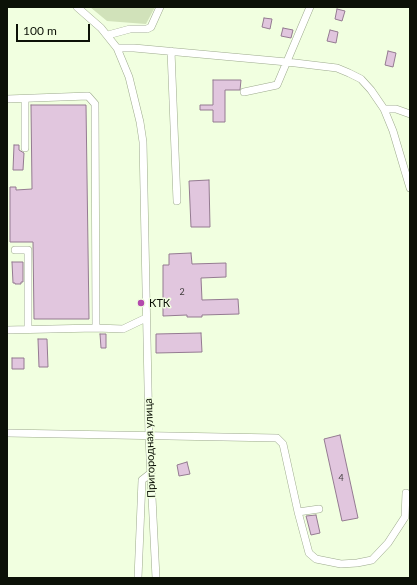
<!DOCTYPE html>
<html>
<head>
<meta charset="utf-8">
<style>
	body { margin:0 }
	#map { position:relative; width:417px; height:585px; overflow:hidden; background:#f1ffe0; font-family:Lato,sans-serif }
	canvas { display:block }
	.frame { position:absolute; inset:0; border:8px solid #0c1107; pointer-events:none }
	.scale { position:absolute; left:16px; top:24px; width:74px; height:18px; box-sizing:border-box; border:2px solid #0c1107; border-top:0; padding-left:5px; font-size:12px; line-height:14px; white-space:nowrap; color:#0c1107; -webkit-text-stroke:3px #f1ffe0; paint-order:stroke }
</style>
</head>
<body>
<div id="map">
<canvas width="417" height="585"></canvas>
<div class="frame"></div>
<div class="scale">100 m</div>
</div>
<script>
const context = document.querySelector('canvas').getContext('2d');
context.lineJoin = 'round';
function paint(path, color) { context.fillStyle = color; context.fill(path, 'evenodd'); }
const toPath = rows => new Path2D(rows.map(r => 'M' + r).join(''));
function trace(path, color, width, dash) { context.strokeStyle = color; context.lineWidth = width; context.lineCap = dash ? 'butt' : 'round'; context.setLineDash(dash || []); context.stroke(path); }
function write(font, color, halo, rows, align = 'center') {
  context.font = font + ' Lato,sans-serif'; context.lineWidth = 3; context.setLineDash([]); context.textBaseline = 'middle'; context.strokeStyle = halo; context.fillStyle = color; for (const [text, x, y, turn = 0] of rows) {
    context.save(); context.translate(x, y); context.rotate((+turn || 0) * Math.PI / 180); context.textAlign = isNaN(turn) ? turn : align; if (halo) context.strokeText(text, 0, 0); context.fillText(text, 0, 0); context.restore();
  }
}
const green = toPath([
	[90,7,155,7,146,24,107,21]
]);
const building = toPath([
	[337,9,345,11,342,21,335,19,337,9],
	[264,18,272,19,270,29,262,27,264,18],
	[283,28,293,30,291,38,281,36,283,28],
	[330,30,338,32,336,43,327,41,330,30],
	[388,51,396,53,393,67,385,65,388,51],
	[213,80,241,80,240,90,225,90,225,122,213,122,213,110,200,110,200,105,213,105,213,80],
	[31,105,86,105,89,319,34,319,33,242,10,242,10,187,16,187,16,190,32,189,31,105],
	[14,145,19,145,19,150,24,153,23,170,13,170,14,145],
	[209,180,210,227,191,227,189,181,209,180],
	[191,253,192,264,226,263,226,277,201,278,202,300,238,299,239,314,202,315,202,317,187,317,187,315,163,316,163,265,169,265,169,254,191,253],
	[12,262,23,262,23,282,21,282,21,284,15,284,15,283,13,283,12,262],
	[201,333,202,352,156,353,156,334,201,333],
	[100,334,106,334,106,348,101,348,100,334],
	[38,339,47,339,48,367,39,367,38,339],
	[12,358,24,358,24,369,12,369,12,358],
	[340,435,358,518,342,521,324,439,340,435],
	[187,462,190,474,179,476,177,465,187,462],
	[316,515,320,533,311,535,306,516,316,515]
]);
const minor = toPath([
	[77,7,101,28,117,48,129,77,140,122,143,142,149,436,156,578],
	[108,35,130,29,147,29,151,27,160,7],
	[117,48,134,48,287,62,337,68,349,73,361,79,371,90,384,109,393,131,410,188],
	[171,51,177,201],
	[244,92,277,85,310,7],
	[7,99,88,96,95,104,96,328],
	[25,99,25,148],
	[384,109,396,109,410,114],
	[15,250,28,250,28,329],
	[7,330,96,328,123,329,146,318],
	[7,433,277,438,283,444,298,512,319,509],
	[298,512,309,553,316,559,341,564,357,563,372,560,388,543,405,517,406,493],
	[138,578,142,480,151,473]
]);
const markers = [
	[141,303,4,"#b34aad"]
];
const numberNames = [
	["2",182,292],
	["4",341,478]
];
const poiNames = [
	["КТК",149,303]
];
const streetNames = [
	["Пригородная улица",150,448,-92]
];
paint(green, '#d1e2ba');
paint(building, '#e1c6de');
trace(building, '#947b91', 1);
trace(minor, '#9daa8d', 8);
trace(minor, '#fff', 7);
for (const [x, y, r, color] of markers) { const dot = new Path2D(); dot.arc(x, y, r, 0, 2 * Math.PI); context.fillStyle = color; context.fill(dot); trace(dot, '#f1ffe0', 1.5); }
write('9px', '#413e3d', null, numberNames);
write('11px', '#0c1107', '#f1ffe0', poiNames, 'left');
write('11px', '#0c1107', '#f1ffe0', streetNames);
</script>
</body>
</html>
